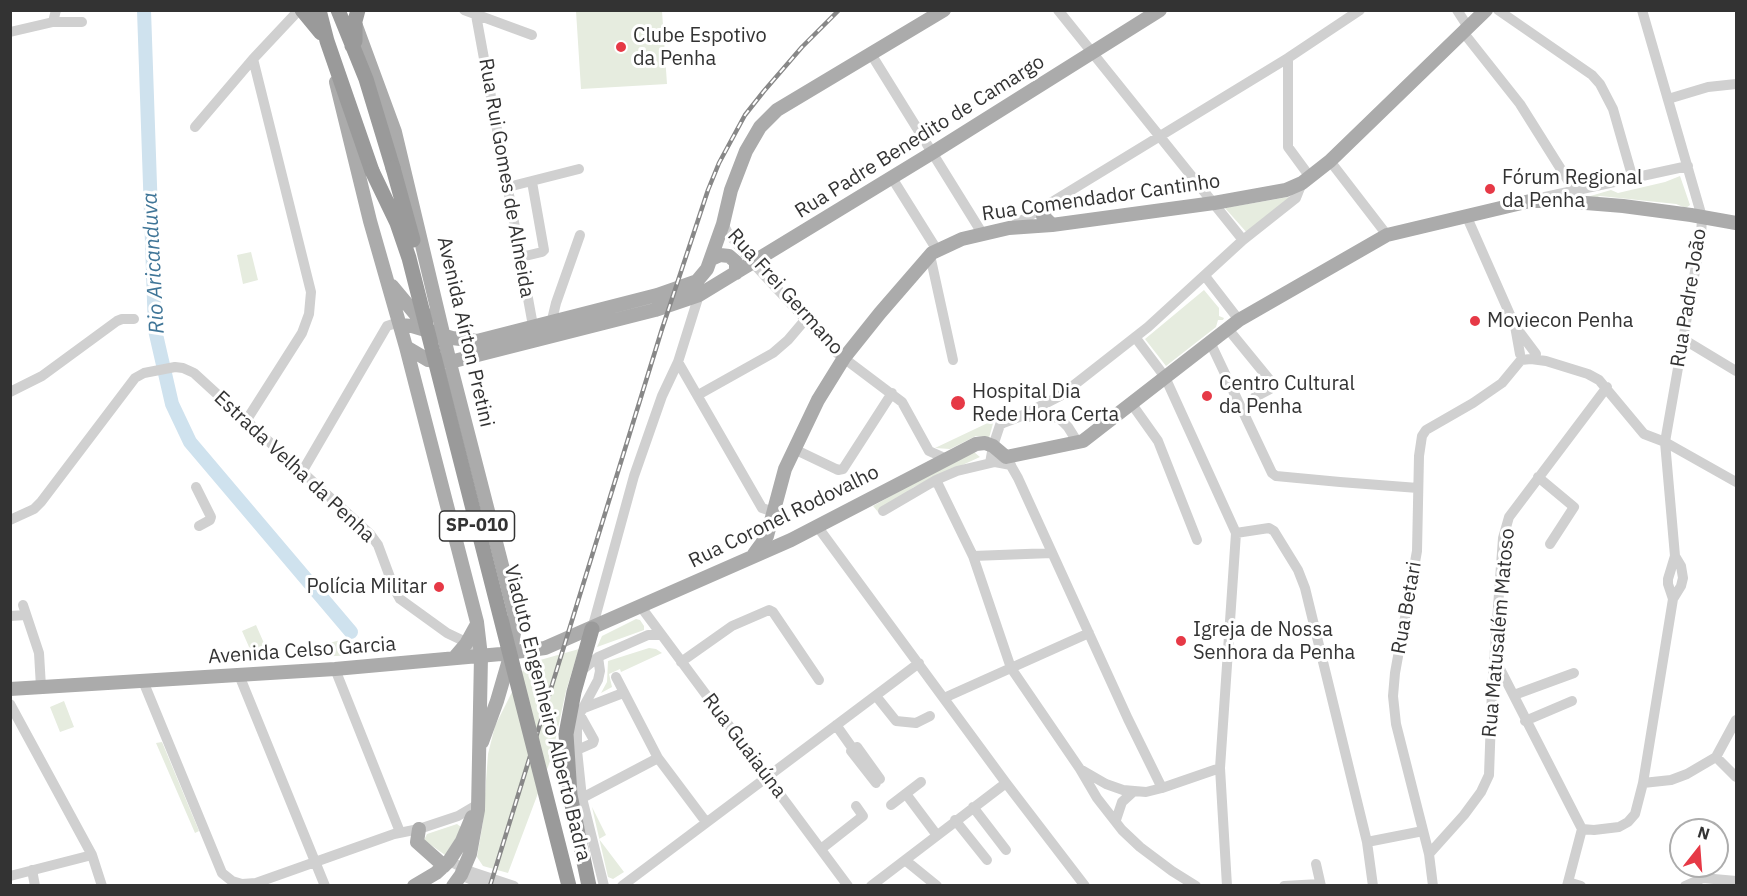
<!DOCTYPE html>
<html>
<head>
<meta charset="utf-8">
<style>
	body { margin:0 }
	#map { position:relative; width:1747px; height:896px; overflow:hidden; background:#fff; font-family:"IBM Plex Sans",sans-serif }
	canvas { display:block }
	.frame { position:absolute; inset:0; border:12px solid #333; pointer-events:none }
	.north { position:absolute; left:1669px; top:818px; width:60px; height:60px; box-sizing:border-box; background:#fff; border:2px solid #adadad; border-radius:50%; rotate:17deg; font-size:16px; font-weight:700; line-height:24px; text-align:center; color:#333 }
	.north::after { content:''; display:block; margin:auto; width:21px; height:27px; background:#e63946; clip-path:polygon(50% 0,100% 100%,50% 72%,0 100%) }
</style>
</head>
<body>
<div id="map">
<canvas width="1747" height="896"></canvas>
<div class="frame"></div>
<div class="north">N</div>
</div>
<script>
const context = document.querySelector('canvas').getContext('2d');
context.lineJoin = 'round';
function paint(path, color) { context.fillStyle = color; context.fill(path, 'evenodd'); }
const toPath = rows => new Path2D(rows.map(r => 'M' + r).join(''));
function trace(path, color, width, dash) { context.strokeStyle = color; context.lineWidth = width; context.lineCap = dash ? 'butt' : 'round'; context.setLineDash(dash || []); context.stroke(path); }
function write(font, color, halo, rows, align = 'center') {
  context.font = font + ' "IBM Plex Sans",sans-serif'; context.lineWidth = 6; context.setLineDash([]); context.textBaseline = 'middle'; context.strokeStyle = halo; context.fillStyle = color; for (const [text, x, y, turn = 0] of rows) {
    context.save(); context.translate(x, y); context.rotate((+turn || 0) * Math.PI / 180); context.textAlign = isNaN(turn) ? turn : align; if (halo) context.strokeText(text, 0, 0); context.fillText(text, 0, 0); context.restore();
  }
}
const green = toPath([
	[576,11,662,11,667,84,581,89],
	[1680,176,1690,205,1686,208,1676,204,1600,196,1595,198,1587,197,1611,190,1618,193,1665,182],
	[1294,196,1248,234,1225,208],
	[251,252,258,280,243,284,237,255],
	[1204,290,1219,308,1219,316,1224,318,1223,320,1218,320,1216,327,1166,366,1145,339],
	[994,420,989,438,976,436,950,449,935,448],
	[974,452,980,457,914,487,878,512,873,506,933,472],
	[636,619,640,620,644,626,644,630,597,647,602,636],
	[256,625,267,650,253,656,242,631],
	[341,640,354,655,317,657,312,647],
	[649,648,656,649,662,653,621,672,620,669,609,674,612,687,601,693,607,682,608,661],
	[579,649,566,691,552,756,508,873,483,866,477,857,483,822,488,754,495,726,526,664],
	[64,701,74,727,60,732,50,707],
	[162,742,199,831,195,833,156,743],
	[592,807,606,835,599,839,624,872,613,879,608,877],
	[457,824,461,827,456,838,445,855,424,840,427,834]
]);
const river = toPath([
	[144,10,155,330,172,404,190,442,351,632]
]);
const minor = toPath([
	[464,10,532,35],
	[1058,10,1243,240],
	[1457,10,1468,27],
	[1498,10,1592,75,1600,84,1613,109,1633,179],
	[476,15,536,342],
	[53,22,82,22],
	[10,32,53,22,56,10],
	[1463,32,1520,104,1574,190],
	[871,54,982,233],
	[1288,58,1288,147,1310,177],
	[1668,99,1708,87,1736,84],
	[195,127,253,59,299,10],
	[1330,161,1387,235],
	[892,178,937,250],
	[508,187,579,169],
	[1545,197,1688,166],
	[1466,215,1515,326,1536,354],
	[723,224,728,233,753,263,837,353,902,402,929,451,947,459],
	[1011,227,1288,58,1360,10],
	[930,255,953,360],
	[521,257,542,252,544,250,532,182],
	[1205,276,1239,320],
	[551,324,556,303,580,235],
	[1515,326,1520,354],
	[1228,329,1273,384,1270,389,1255,397],
	[1135,337,1165,377,1236,533,1220,768,1227,886],
	[1683,339,1736,371],
	[1210,342,1272,473,1276,476,1340,482,1418,488],
	[678,362,762,508,774,512],
	[10,392,42,376,117,321,122,319,134,319],
	[698,395,773,353,788,340,805,320],
	[1131,403,1158,441,1197,540],
	[1025,417,1054,417,1059,418,1068,427,1078,443],
	[246,421,302,333,309,314,311,292,253,59],
	[794,449,838,470,843,469,892,393],
	[1006,457,1018,478,1128,719,1162,788],
	[990,463,993,446,1000,425,1003,423,1019,417,1060,396,1148,327,1243,240,1296,198,1302,183],
	[302,472,387,326,393,324,400,325],
	[1538,477,1574,507,1550,544],
	[936,480,973,556,1011,668,1080,769,1097,798,1122,830,1140,847,1172,871,1196,886],
	[196,487,211,517,210,520,199,526],
	[883,511,936,480,957,471,995,462,1011,465],
	[10,520,34,509,41,502,135,378,144,373,175,367,183,368,194,373,370,534,378,545,394,588,400,599,447,633,472,645],
	[817,526,1006,783,1085,886],
	[1236,533,1269,528,1274,531,1298,570,1305,588,1367,842,1373,886],
	[973,556,1052,553],
	[1673,599,1668,584,1668,579,1675,556],
	[23,605,39,653,41,687],
	[641,607,848,886],
	[10,616,26,615],
	[592,629,634,476,662,396,678,362,699,295],
	[598,657,600,671,598,680,577,719,577,750,582,798,604,886],
	[1496,661,1582,829],
	[681,662,732,626,769,610,773,612,819,680],
	[335,669,400,832],
	[580,672,598,657,648,635,661,635],
	[239,675,325,886],
	[616,677,658,758,706,822],
	[143,681,222,873,232,881,242,884,256,883,394,834,419,829,458,816,475,806],
	[1514,695,1574,673],
	[876,696,896,721,916,723,930,716],
	[944,698,1089,633],
	[10,704,92,855,102,886],
	[584,708,623,693],
	[1525,721,1572,701],
	[836,725,853,749],
	[577,750,593,743,594,740,580,715],
	[1716,757,1736,777],
	[1080,769,1106,784,1123,790,1146,792,1162,788,1220,768],
	[876,783,851,751,857,747,880,779],
	[1643,783,1671,780,1687,774,1716,757,1736,720],
	[906,794,936,834],
	[582,798,658,758],
	[891,805,921,782],
	[973,807,1006,850],
	[955,820,987,860],
	[1116,820,1122,802,1134,791],
	[1582,829,1594,830,1619,827,1628,822,1635,814,1643,783,1673,599,1681,586,1683,578,1681,566,1675,556,1665,442,1701,237,1702,217,1642,10],
	[1367,842,1423,831],
	[821,849,863,816,856,806],
	[1429,854,1464,815,1481,792,1489,775,1492,690,1503,538,1509,517,1607,387],
	[905,860,937,886],
	[449,861,472,872,514,886],
	[1316,864,1321,886],
	[32,870,35,886],
	[460,875,488,886],
	[10,876,92,855],
	[1568,882,1581,886],
	[622,886,919,663],
	[871,886,1006,783],
	[1284,886,1320,884],
	[1433,886,1429,854,1396,724,1393,696,1395,673,1417,551,1419,456,1422,436,1426,430,1473,403,1502,383,1521,360,1531,359,1546,361,1588,374,1599,380,1644,434,1665,442,1736,482],
	[1567,886,1582,829],
	[1685,886,1703,878,1736,881]
]);
const major = toPath([
	[356,26,395,132,452,371,515,616,515,626,511,653,497,701,482,742],
	[336,82,370,221,406,347,477,622,481,656,478,810,470,854,461,875,453,886],
	[1046,207,1043,216,1052,225],
	[711,259,720,255,729,256,736,262,736,273],
	[392,286,417,316,426,318,432,315],
	[400,325,412,326,452,338,477,341,657,295,697,281,707,269,723,224,731,190,746,151,760,127,777,110,944,10],
	[406,347,428,360,450,362,655,310,699,295,932,153,1160,10],
	[754,554,767,536,785,469,818,400,844,358,880,313,932,253,962,239,1009,228,1052,225,1214,203,1286,190,1302,183,1330,161,1486,10],
	[454,658,466,644,477,624],
	[10,689,335,669,501,654,545,648,791,540,976,444,985,443,993,446,1006,457,1083,441,1239,320,1387,235,1530,201,1561,201,1623,206,1691,215,1736,223],
	[419,829,417,842,444,866],
	[414,886,436,873,449,861,462,841,472,817]
]);
const highway = toPath([
	[302,10,321,33],
	[319,10,327,41,372,171],
	[338,10,366,79,393,168],
	[352,46,355,41,355,21,358,10],
	[589,886,570,795,566,734,574,692,592,629]
]);
const rail = toPath([
	[490,886,662,329,708,190,719,163,745,115,764,91,802,47,839,10]
]);
const highwayBridge = toPath([
	[393,168,413,240],
	[372,171,397,223,409,258,569,886]
]);
const markers = [
	[621,47,6,"#e63946"],
	[1490,189,6,"#e63946"],
	[1475,321,6,"#e63946"],
	[1207,396,6,"#e63946"],
	[958,403,8,"#e63946"],
	[439,587,6,"#e63946"],
	[1181,641,6,"#e63946"]
];
const shields = [
	[477,526,75]
];
const shieldNames = [
	["SP-010",477,526]
];
const poiNames = [
	["Clube Espotivo",633,36],
	["da Penha",633,59],
	["Fórum Regional",1502,178],
	["da Penha",1502,201],
	["Moviecon Penha",1487,321],
	["Centro Cultural",1219,384],
	["da Penha",1219,407],
	["Hospital Dia",972,392],
	["Rede Hora Certa",972,415],
	["Polícia Militar",427,587,"right"],
	["Igreja de Nossa",1193,630],
	["Senhora da Penha",1193,653]
];
const streetNames = [
	["Rua Padre Benedito de Camargo",920,137,-32],
	["Rua Rui Gomes de Almeida",506,178,80],
	["Rua Comendador Cantinho",1101,198,-8],
	["Rua Frei Germano",785,292,48],
	["Rua Padre João",1689,298,-81],
	["Avenida Aírton Pretini",465,332,77],
	["Estrada Velha da Penha",294,467,43],
	["Rua Coronel Rodovalho",784,517,-26],
	["Rua Betari",1407,608,-80],
	["Rua Matusalém Matoso",1499,633,-85],
	["Avenida Celso Garcia",302,651,-4],
	["Viaduto Engenheiro Alberto Badra",547,713,76],
	["Rua Guaiaúna",744,746,53]
];
const waterNames = [
	["Rio Aricanduva",154,263,-93]
];
paint(green, '#e6ecdf');
trace(river, '#cfe2ee', 14);
trace(minor, '#d0d0d0', 10);
trace(major, '#ababab', 14);
trace(highway, '#9a9a9a', 15);
trace(rail, '#888', 4.5);
trace(rail, '#fff', 2, [7]);
trace(highwayBridge, '#9a9a9a', 15);
for (const [x, y, r, color] of markers) { const dot = new Path2D(); dot.arc(x, y, r, 0, 2 * Math.PI); context.fillStyle = color; context.fill(dot); trace(dot, '#fff', 2); }
for (const [x, y, w] of shields) { const box = new Path2D(); box.roundRect(x - w / 2, y - 15, w, 30, 4.5); context.fillStyle = '#fff'; context.fill(box); trace(box, '#333', 1.5); }
write('bold 18px', '#333', null, shieldNames);
write('20px', '#333', '#fff', poiNames, 'left');
write('20px', '#333', '#fff', streetNames);
write('italic 21px', '#3f7597', '#fff', waterNames);
</script>
</body>
</html>
